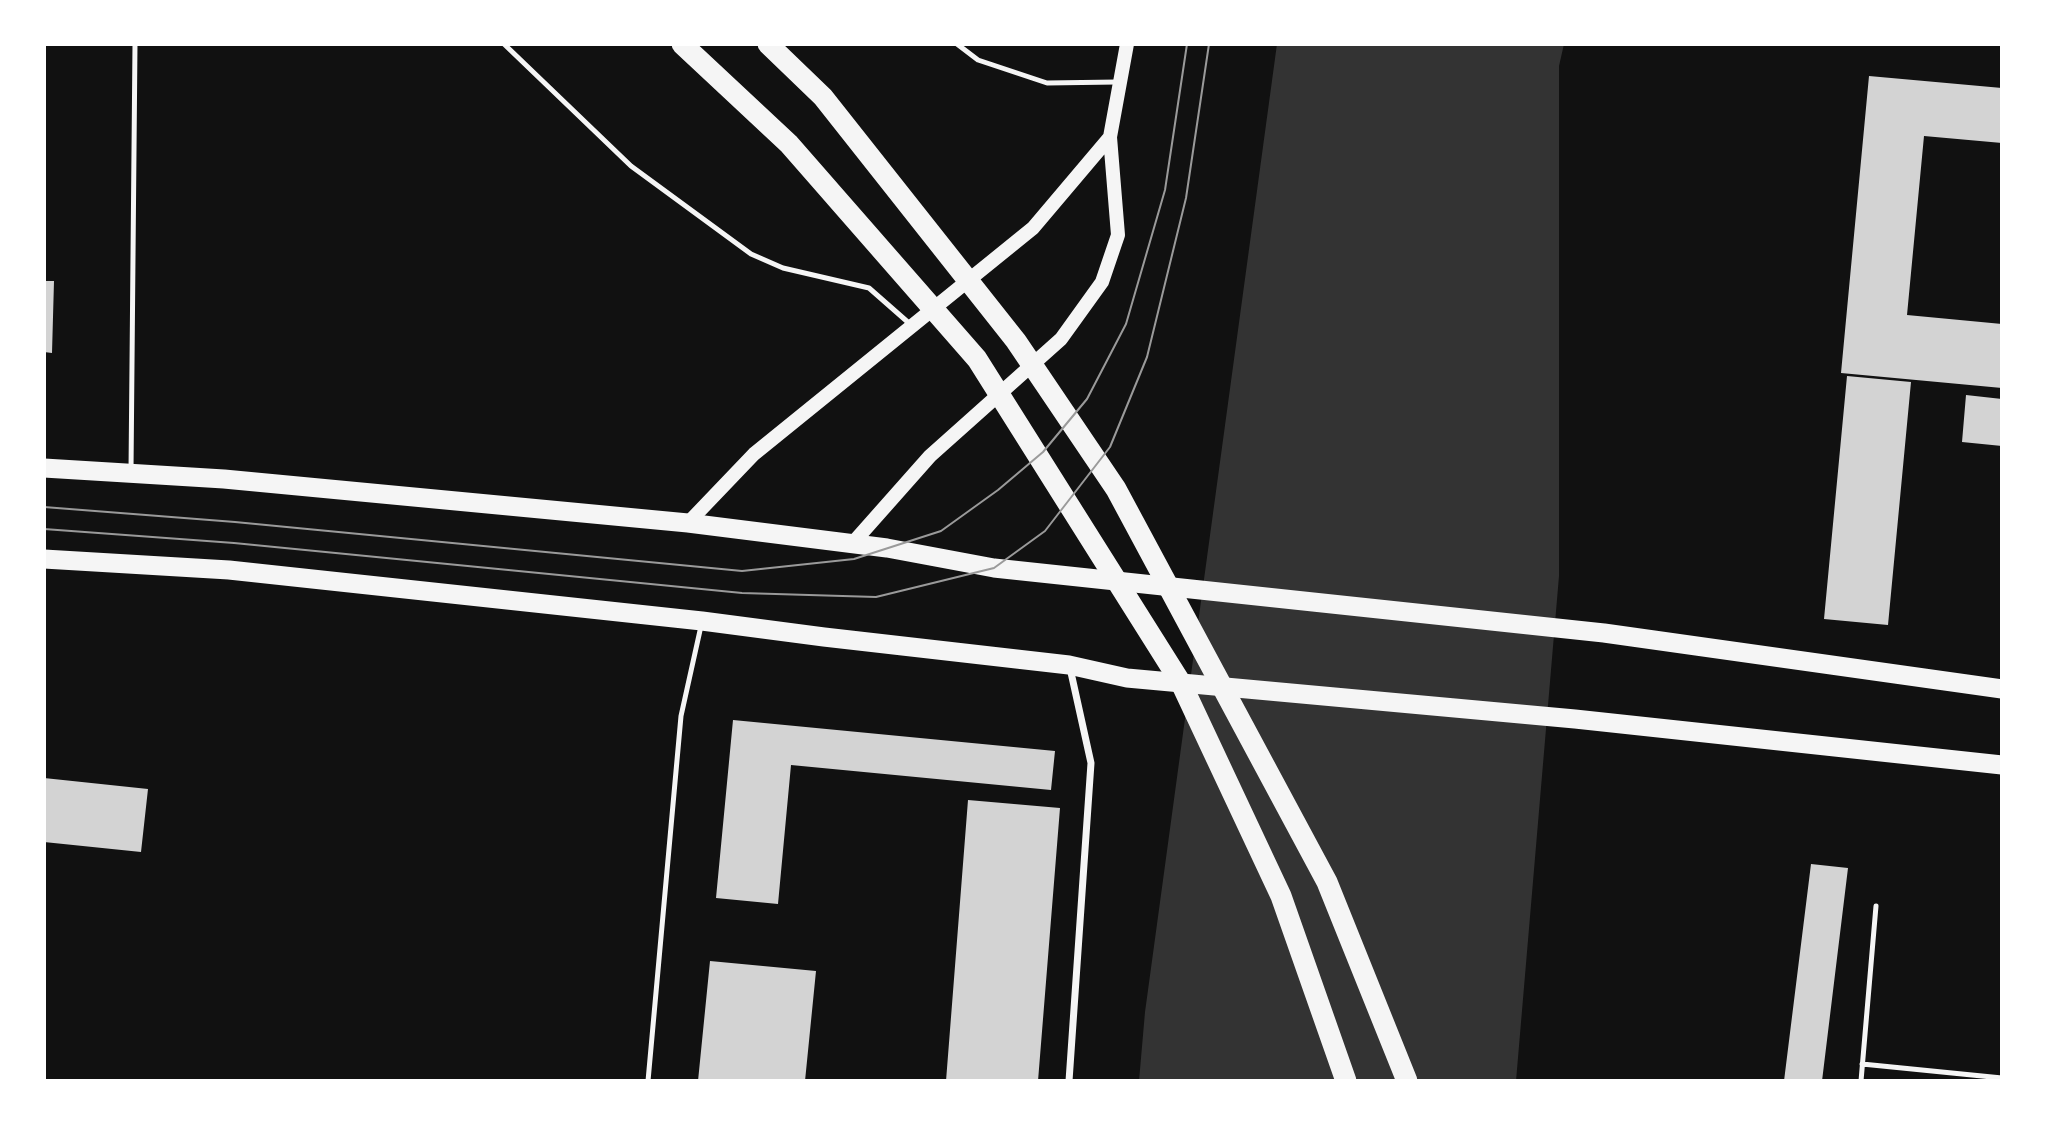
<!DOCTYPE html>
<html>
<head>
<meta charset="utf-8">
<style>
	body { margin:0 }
	#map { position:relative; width:2046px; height:1125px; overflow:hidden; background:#111; font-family:"Sofia Sans Condensed",sans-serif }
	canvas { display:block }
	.frame { position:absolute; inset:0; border:46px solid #fff; pointer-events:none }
</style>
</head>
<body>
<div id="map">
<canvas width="2046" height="1125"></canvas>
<div class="frame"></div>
</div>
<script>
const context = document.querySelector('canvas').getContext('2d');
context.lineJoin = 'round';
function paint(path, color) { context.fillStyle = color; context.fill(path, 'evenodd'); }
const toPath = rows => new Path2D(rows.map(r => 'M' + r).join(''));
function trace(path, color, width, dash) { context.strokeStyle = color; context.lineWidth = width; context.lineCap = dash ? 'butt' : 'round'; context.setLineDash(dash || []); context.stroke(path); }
const water = toPath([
	[1277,44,1564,44,1559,66,1559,576,1516,1081,1139,1081,1145,1012]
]);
const building = toPath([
	[1869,76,2002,88,2002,143,1924,136,1907,315,2002,324,2002,388,1841,373],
	[44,281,54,281,52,353,44,352],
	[1847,376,1911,382,1888,625,1824,619],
	[1966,395,2002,399,2002,446,1962,442],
	[733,720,1055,751,1051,790,791,765,778,904,716,898],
	[44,778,148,789,141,852,44,842],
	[968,800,1060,808,1038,1081,946,1081],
	[1811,864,1848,868,1822,1081,1784,1081],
	[710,961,816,971,805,1081,698,1081]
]);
const service = toPath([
	[504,44,631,166,751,254,783,268,869,288,910,324],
	[957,44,978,60,1047,83,1117,82],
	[131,470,135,44],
	[1862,1064,2002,1078],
	[648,1081,681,716,701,626],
	[1861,1081,1876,906]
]);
const minor = toPath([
	[1069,1081,1091,763,1070,668]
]);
const secondary = toPath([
	[688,523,754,454,1033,228,1110,137],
	[852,544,930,456,1061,339,1102,282,1118,235,1110,137,1127,44]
]);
const trunk = toPath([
	[44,468,224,479,688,523,887,548,994,568,1604,633,2002,689],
	[44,559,229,570,702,621,824,637,1069,665,1127,678,1575,719,2002,765]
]);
const motorway = toPath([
	[682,44,789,144,977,359,1181,683,1281,896,1346,1081],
	[768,44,823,97,1016,341,1116,489,1327,882,1407,1081]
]);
const tram = toPath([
	[44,507,235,522,742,571,854,559,941,531,998,490,1043,452,1087,399,1126,324,1165,190,1187,44],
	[44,529,234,543,742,593,876,597,994,568,1045,531,1110,447,1147,357,1186,198,1209,44]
]);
paint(water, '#333');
paint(building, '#d3d3d3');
trace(service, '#f5f5f5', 5);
trace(minor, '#f5f5f5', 7);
trace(secondary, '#f5f5f5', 14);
trace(trunk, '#f5f5f5', 19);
trace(motorway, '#f5f5f5', 21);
trace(tram, '#9a9a9a', 2);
</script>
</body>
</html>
